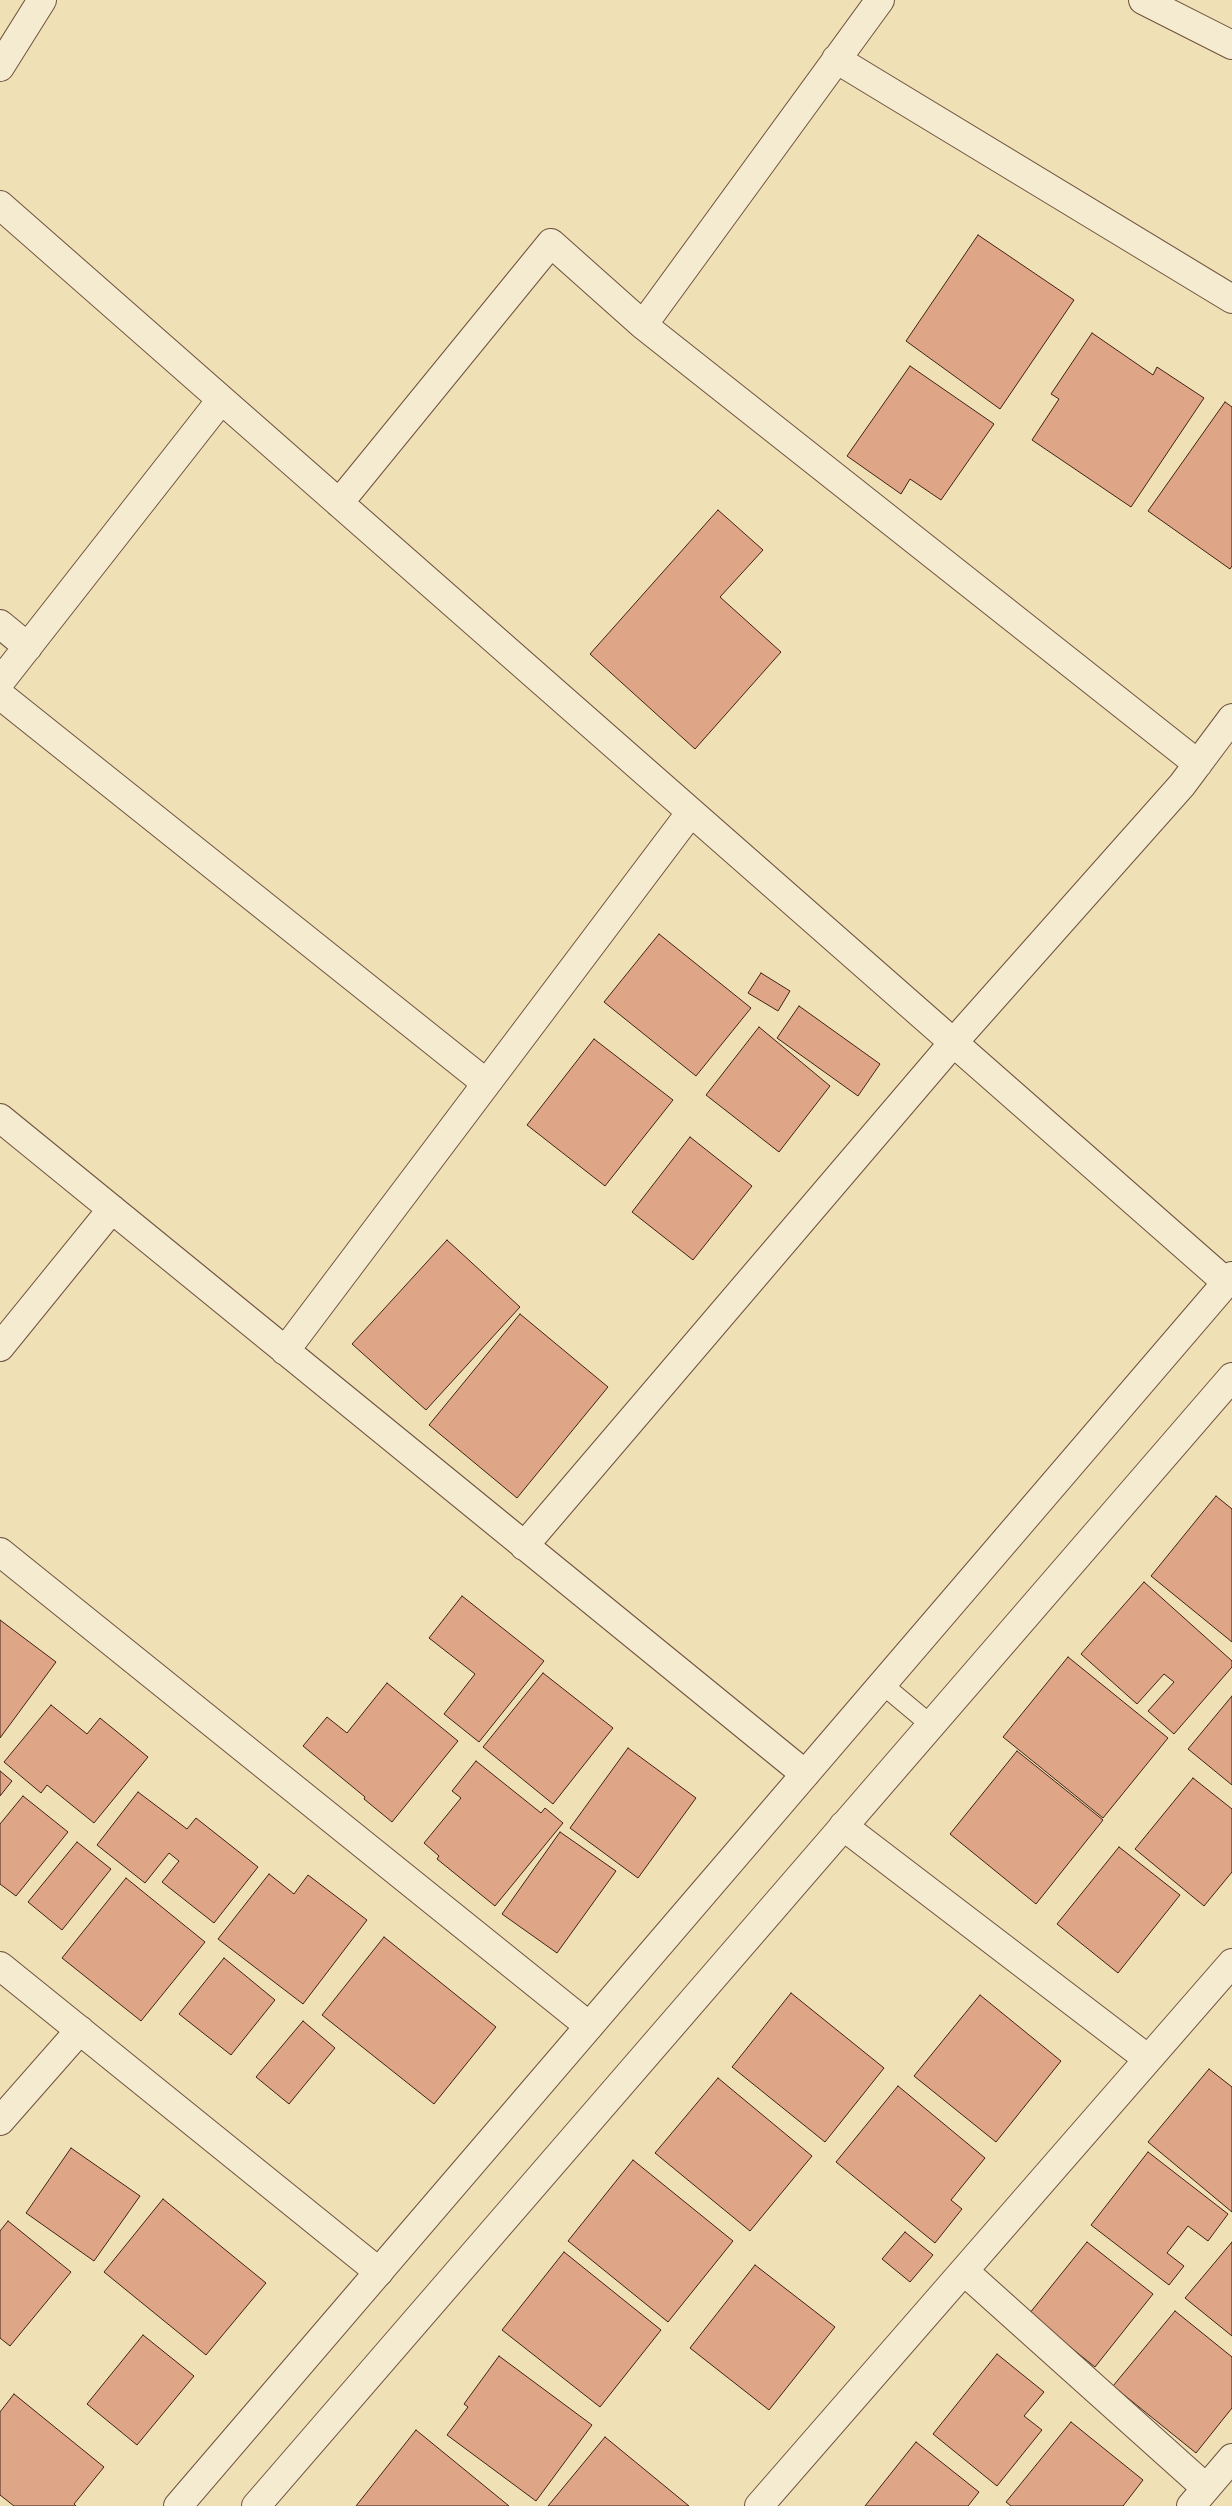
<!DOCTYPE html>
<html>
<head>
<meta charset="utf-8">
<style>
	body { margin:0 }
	canvas { display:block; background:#f0e0b6 }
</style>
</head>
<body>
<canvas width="1232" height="2506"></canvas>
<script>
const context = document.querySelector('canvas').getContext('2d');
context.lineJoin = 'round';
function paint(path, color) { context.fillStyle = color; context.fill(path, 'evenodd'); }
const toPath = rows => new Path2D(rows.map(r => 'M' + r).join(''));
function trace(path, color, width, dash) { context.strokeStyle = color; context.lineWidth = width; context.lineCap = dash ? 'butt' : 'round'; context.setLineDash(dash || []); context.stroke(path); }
const building = toPath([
	[978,235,1074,300,1000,409,906,341,978,235],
	[1092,333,1153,375,1157,367,1204,398,1131,507,1032,440,1059,399,1051,394,1092,333],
	[910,366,994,424,941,500,910,479,901,494,847,456,910,366],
	[1225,402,1232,407,1232,566,1230,569,1148,511,1225,402],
	[718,510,763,550,720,597,781,652,695,749,590,654,718,510],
	[659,934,751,1008,696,1076,604,1002,659,934],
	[761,973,790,991,778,1011,748,993,761,973],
	[799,1006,880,1064,858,1096,777,1038,799,1006],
	[759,1027,830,1086,779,1152,706,1095,759,1027],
	[594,1039,673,1100,605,1186,527,1125,594,1039],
	[690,1137,752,1186,693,1260,632,1212,690,1137],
	[447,1240,520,1307,426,1410,352,1344,447,1240],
	[520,1314,608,1387,517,1498,429,1425,520,1314],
	[1216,1496,1232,1509,1232,1642,1151,1576,1216,1496],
	[1144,1582,1232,1661,1232,1667,1174,1734,1148,1711,1174,1682,1164,1674,1137,1704,1081,1654,1144,1582],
	[462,1596,544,1661,479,1742,444,1714,475,1674,429,1638,462,1596],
	[0,1620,56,1662,0,1738,0,1620],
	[1068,1657,1168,1738,1103,1818,1003,1737,1068,1657],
	[543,1673,613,1728,553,1804,483,1747,543,1673],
	[387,1683,458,1741,392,1822,364,1799,365,1797,303,1746,327,1717,347,1733,387,1683],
	[1232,1696,1232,1785,1188,1749,1232,1696],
	[51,1705,87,1734,100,1718,148,1757,94,1823,47,1785,41,1793,4,1762,51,1705],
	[628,1748,696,1798,638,1878,570,1828,628,1748],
	[1017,1751,1103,1820,1036,1904,950,1834,1017,1751],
	[476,1761,541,1813,545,1808,563,1823,495,1906,437,1859,439,1856,424,1843,461,1798,452,1791,476,1761],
	[0,1771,12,1781,0,1796,0,1771],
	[1193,1778,1232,1809,1232,1872,1204,1906,1135,1849,1193,1778],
	[138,1792,187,1829,196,1818,258,1867,214,1923,162,1882,179,1861,169,1853,145,1883,97,1845,138,1792],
	[23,1796,68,1832,16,1896,0,1884,0,1824,23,1796],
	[560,1832,616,1871,557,1953,502,1914,560,1832],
	[77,1842,111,1869,62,1930,28,1902,77,1842],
	[1119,1847,1180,1895,1118,1973,1057,1924,1119,1847],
	[269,1874,294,1894,308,1875,367,1920,303,2004,218,1939,269,1874],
	[126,1878,205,1942,141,2021,62,1958,126,1878],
	[384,1937,496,2027,434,2104,322,2015,384,1937],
	[224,1958,275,2000,231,2055,179,2014,224,1958],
	[791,1993,884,2068,825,2142,732,2067,791,1993],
	[980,1995,1061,2061,996,2142,914,2076,980,1995],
	[303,2021,335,2048,289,2104,256,2077,303,2021],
	[1209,2069,1232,2087,1232,2212,1148,2142,1209,2069],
	[718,2078,812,2156,750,2231,655,2153,718,2078],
	[898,2086,985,2158,951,2200,962,2209,935,2243,836,2162,898,2086],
	[71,2148,140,2196,94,2261,26,2213,71,2148],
	[1148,2152,1228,2214,1208,2241,1188,2226,1167,2253,1184,2266,1169,2285,1091,2225,1148,2152],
	[633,2160,733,2241,668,2322,568,2241,633,2160],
	[163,2199,266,2283,206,2355,104,2272,163,2199],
	[8,2221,71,2272,10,2346,0,2338,0,2231,8,2221],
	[905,2232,933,2255,910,2282,882,2259,905,2232],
	[1087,2242,1153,2294,1095,2367,1029,2314,1087,2242],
	[1232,2242,1232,2336,1185,2298,1232,2242],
	[564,2252,661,2330,600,2407,502,2330,564,2252],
	[755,2265,835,2327,769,2410,690,2348,755,2265],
	[1175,2311,1232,2357,1232,2408,1196,2453,1113,2386,1175,2311],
	[143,2335,194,2376,137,2445,87,2404,143,2335],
	[997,2354,1044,2392,1024,2416,1042,2430,997,2486,933,2434,997,2354],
	[499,2356,592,2425,536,2501,447,2435,468,2407,464,2404,499,2356],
	[14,2394,104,2467,74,2504,76,2506,14,2506,0,2495,0,2412,14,2394],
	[1071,2422,1143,2480,1123,2506,1011,2506,1006,2502,1071,2422],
	[416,2430,509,2506,356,2506,416,2430],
	[605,2437,689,2506,548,2506,605,2437],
	[916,2442,979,2492,968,2506,865,2506,916,2442]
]);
const service = toPath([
	[882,1684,931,1725]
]);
const minor = toPath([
	[1143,0,1232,45],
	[836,59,1232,299],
	[0,67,42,0],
	[0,205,1226,1282],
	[643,325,880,0],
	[339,503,551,243,643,325,1198,764],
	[0,624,28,647],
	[0,682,221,400],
	[0,695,486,1083],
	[0,1118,805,1774],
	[0,1347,112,1209],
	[285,1351,691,812],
	[524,1546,953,1043,1182,785,1232,718],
	[0,1552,589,2026],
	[843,1826,1148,2059],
	[0,1966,379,2272],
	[0,2121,80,2030],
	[964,2271,1206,2488],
	[759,2506,1232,1963],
	[1191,2506,1232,2458]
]);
const tertiary = toPath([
	[178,2506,1232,1276],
	[256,2506,1232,1377]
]);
paint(building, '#dea687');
trace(building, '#432216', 1);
trace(service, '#6e523e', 21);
trace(minor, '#6e523e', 30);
trace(tertiary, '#6e523e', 30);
trace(service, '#f5ebd0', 19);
trace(minor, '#f5ebd0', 28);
trace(tertiary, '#f5ebd0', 28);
</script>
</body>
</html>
